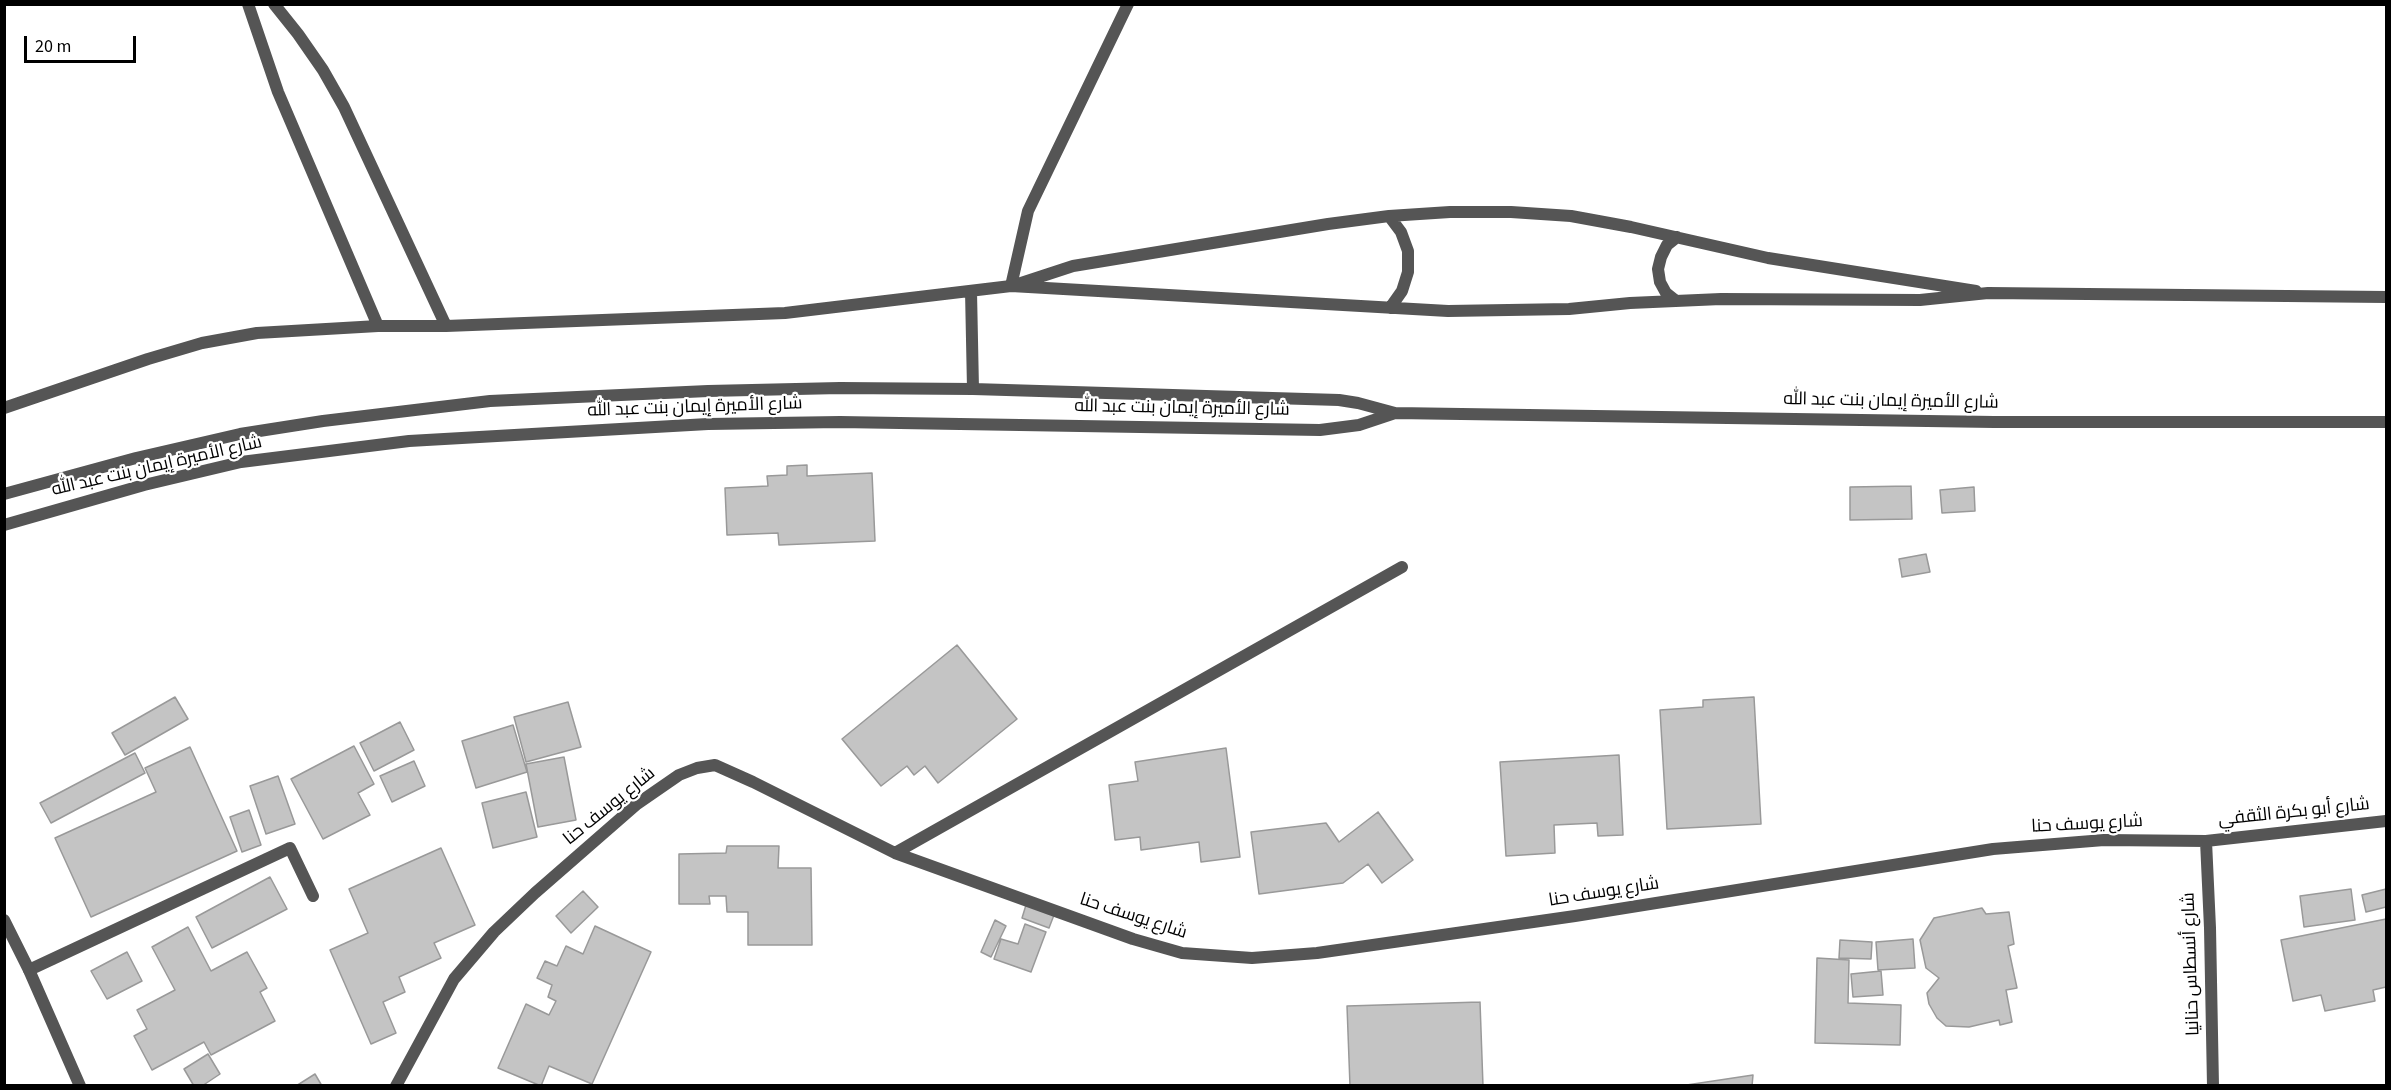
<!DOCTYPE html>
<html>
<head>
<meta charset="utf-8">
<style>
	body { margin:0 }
	#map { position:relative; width:2391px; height:1090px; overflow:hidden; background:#fff; font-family:"Source Sans 3",sans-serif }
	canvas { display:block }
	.frame { position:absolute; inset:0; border:6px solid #000; pointer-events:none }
	.scale { position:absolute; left:24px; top:36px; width:112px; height:27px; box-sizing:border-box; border:3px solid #000; border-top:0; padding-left:8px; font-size:18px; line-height:21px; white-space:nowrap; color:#000; -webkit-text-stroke:4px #fff; paint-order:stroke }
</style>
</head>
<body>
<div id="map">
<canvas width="2391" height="1090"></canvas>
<div class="frame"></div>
<div class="scale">20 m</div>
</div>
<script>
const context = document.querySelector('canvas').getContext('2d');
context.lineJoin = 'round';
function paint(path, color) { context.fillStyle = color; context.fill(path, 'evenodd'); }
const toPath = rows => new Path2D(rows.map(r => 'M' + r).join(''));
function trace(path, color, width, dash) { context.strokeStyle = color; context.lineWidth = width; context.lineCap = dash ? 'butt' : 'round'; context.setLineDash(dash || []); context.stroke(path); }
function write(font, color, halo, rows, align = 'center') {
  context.font = font + ' "Source Sans 3",Cairo,sans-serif'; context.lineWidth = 4.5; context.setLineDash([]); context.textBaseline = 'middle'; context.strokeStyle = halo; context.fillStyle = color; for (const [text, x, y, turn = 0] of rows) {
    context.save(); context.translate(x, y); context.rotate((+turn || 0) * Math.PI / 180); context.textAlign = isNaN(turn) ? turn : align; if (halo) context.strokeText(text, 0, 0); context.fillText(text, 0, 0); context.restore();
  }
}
const building = toPath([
	[807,465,807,476,872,473,875,541,779,545,778,533,727,535,725,488,768,486,767,476,787,475,787,466,807,465],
	[1911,486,1912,519,1850,520,1850,487,1911,486],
	[1974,487,1975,511,1942,513,1940,490,1974,487],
	[1926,554,1930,572,1902,577,1899,559,1926,554],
	[957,645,1017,719,938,783,925,766,914,775,907,766,881,786,842,739,957,645],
	[175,697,188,719,125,755,112,733,175,697],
	[1754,697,1761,824,1667,829,1660,710,1703,707,1703,700,1754,697],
	[568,702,581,747,526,762,514,717,568,702],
	[400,722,414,750,374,771,360,743,400,722],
	[513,725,527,772,476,788,462,741,513,725],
	[354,746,374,784,358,793,370,815,323,839,291,779,354,746],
	[190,747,237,851,91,917,55,838,156,792,145,768,190,747],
	[1226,748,1240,857,1201,862,1199,842,1141,850,1140,837,1115,840,1109,785,1138,781,1135,762,1226,748],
	[135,753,145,773,51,823,40,803,135,753],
	[1619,755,1623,835,1598,836,1597,823,1554,825,1555,853,1506,856,1500,762,1619,755],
	[564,757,576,820,538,827,526,764,564,757],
	[414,761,425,786,392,802,380,776,414,761],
	[278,776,295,824,266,834,250,786,278,776],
	[526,792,537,837,493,848,482,803,526,792],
	[249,810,261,845,242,852,230,817,249,810],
	[1378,812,1413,860,1382,883,1368,864,1343,883,1259,894,1251,832,1326,823,1339,842,1378,812],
	[727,846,779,846,778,868,811,868,812,945,748,945,748,912,727,912,726,896,709,896,710,904,679,904,679,854,726,853,727,846],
	[441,848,475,925,434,943,441,958,399,977,405,992,383,1002,396,1033,371,1044,330,950,368,933,349,889,441,848],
	[270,877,287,909,212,948,196,917,270,877],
	[2351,889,2355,920,2304,927,2300,896,2351,889],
	[2386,889,2386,907,2366,912,2362,895,2386,889],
	[583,891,598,907,571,933,556,916,583,891],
	[1026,905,1054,915,1049,928,1022,918,1026,905],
	[1982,908,1986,914,2009,912,2014,944,2008,946,2017,988,2006,990,2012,1022,2000,1025,1999,1020,1969,1027,1946,1026,1937,1018,1929,1004,1927,993,1939,978,1926,968,1920,940,1934,918,1982,908],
	[2386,919,2386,987,2373,990,2375,1001,2325,1011,2321,995,2293,1001,2281,940,2386,919],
	[995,920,1006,926,991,957,981,952,995,920],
	[1025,924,1046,932,1031,972,994,959,1001,939,1018,944,1025,924],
	[595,926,651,952,592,1084,549,1066,541,1086,498,1068,526,1004,549,1015,556,1001,548,997,552,985,537,978,545,961,557,966,566,946,583,954,595,926],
	[188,927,211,971,247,952,267,988,260,992,275,1021,211,1055,204,1042,152,1070,134,1036,147,1029,137,1010,175,990,152,947,188,927],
	[1913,939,1915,968,1878,970,1876,942,1913,939],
	[1840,940,1872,942,1871,959,1839,958,1840,940],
	[127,952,142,981,107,999,91,971,127,952],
	[1817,958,1849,960,1848,1003,1901,1005,1900,1045,1815,1043,1817,958],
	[1881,971,1883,995,1853,997,1851,974,1881,971],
	[1480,1002,1483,1086,1350,1086,1347,1006,1480,1002],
	[208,1054,220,1074,202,1086,194,1086,184,1069,208,1054],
	[315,1074,322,1086,296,1086,315,1074],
	[1753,1075,1752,1086,1680,1086,1753,1075]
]);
const lane = toPath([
	[1011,286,1028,211,1128,4],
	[29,970,290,848,313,896]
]);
const street = toPath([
	[248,4,278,92,378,326],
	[274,4,298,34,323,70,344,107,446,326],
	[1389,216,1401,232,1408,251,1408,272,1402,291,1390,308],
	[1015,285,1073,266,1328,224,1389,216,1450,212,1511,212,1571,216,1631,227,1768,258,1976,291],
	[971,291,973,389],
	[1676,301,1666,293,1660,282,1658,269,1661,257,1667,245,1677,237],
	[4,408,148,359,202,343,257,333,378,326,446,326,785,313,1011,286,1448,311,1569,309,1630,303,1721,299,1920,300,1988,293,2386,297],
	[4,494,136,458,240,434,323,421,490,401,708,391,840,388,973,389,1339,400,1358,403,1395,413,1994,422,2386,422],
	[4,525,144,485,241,462,409,441,708,424,840,422,1320,430,1359,425,1395,413],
	[2206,841,2210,928,2213,1086],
	[895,853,1402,567],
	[4,920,29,970,80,1086],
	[396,1086,454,979,494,932,535,893,637,804,679,775,697,768,715,765,753,782,895,853,1133,939,1182,953,1252,958,1317,953,1575,916,1993,849,2104,840,2206,841,2386,821]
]);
const streetNames = [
	["شارع الأميرة إيمان بنت عبد الله",1891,402,1],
	["شارع الأميرة إيمان بنت عبد الله",695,408,-2],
	["شارع الأميرة إيمان بنت عبد الله",1182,409,1],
	["شارع الأميرة إيمان بنت عبد الله",157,467,-13],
	["شارع يوسف حنا",610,807,-39],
	["شارع أبو بكرة الثقفي",2294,813,-6],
	["شارع يوسف حنا",2087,825,-3],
	["شارع يوسف حنا",1604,893,-9],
	["شارع يوسف حنا",1133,917,18],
	["شارع أنسطاس حنانيا",2192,964,-92]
];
paint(building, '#c4c4c4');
trace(building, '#999', 1.5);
trace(lane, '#555', 12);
trace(street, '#555', 12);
write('18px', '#000', '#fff', streetNames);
</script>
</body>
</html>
